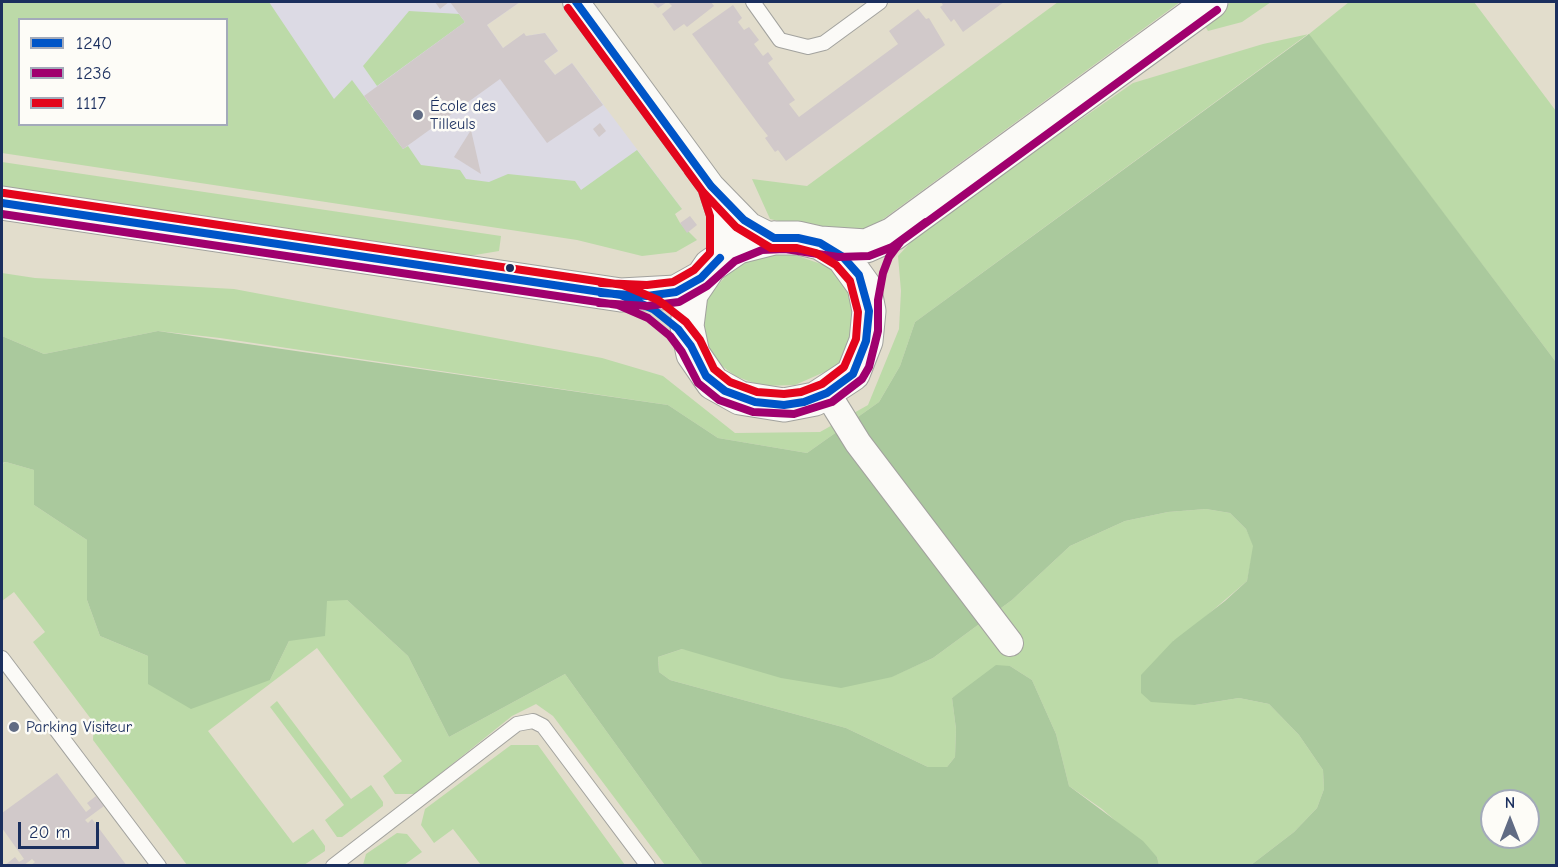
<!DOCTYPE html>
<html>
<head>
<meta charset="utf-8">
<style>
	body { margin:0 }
	#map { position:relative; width:1558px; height:867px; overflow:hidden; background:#e2ddcc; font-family:"Comic Neue",sans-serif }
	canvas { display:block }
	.frame { position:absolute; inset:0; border:3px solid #1b2f5e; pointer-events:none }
	.legend { position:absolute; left:18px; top:18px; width:210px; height:108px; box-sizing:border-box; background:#fdfcf7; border:2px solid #a3aaba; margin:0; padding:8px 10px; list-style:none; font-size:18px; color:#1b2f5e }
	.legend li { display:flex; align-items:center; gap:12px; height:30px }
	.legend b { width:30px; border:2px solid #a3aaba }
	.north { position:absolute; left:1480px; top:789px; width:60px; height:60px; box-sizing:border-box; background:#fdfcf7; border:2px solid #a3aaba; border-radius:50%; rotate:0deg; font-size:16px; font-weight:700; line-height:24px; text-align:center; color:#1b2f5e }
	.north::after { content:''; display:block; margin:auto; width:21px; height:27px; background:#616c84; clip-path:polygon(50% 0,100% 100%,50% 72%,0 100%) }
	.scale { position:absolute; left:18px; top:822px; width:81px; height:27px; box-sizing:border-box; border:3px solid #1b2f5e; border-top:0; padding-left:8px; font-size:18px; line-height:21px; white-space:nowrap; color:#1b2f5e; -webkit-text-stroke:4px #fdfcf7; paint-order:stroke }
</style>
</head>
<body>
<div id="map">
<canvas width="1558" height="867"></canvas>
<div class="frame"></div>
<ul class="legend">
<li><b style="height:8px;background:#0055c8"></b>1240</li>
<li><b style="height:8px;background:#a0006e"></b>1236</li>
<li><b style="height:8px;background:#e3051c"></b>1117</li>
</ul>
<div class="north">N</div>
<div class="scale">20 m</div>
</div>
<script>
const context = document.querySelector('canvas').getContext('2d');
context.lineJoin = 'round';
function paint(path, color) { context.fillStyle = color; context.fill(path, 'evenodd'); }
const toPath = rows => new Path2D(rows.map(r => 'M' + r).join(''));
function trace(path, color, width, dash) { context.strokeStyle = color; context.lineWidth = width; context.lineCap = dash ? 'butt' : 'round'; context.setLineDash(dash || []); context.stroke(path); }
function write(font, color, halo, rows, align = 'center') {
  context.font = font + ' "Comic Neue",sans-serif'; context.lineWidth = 5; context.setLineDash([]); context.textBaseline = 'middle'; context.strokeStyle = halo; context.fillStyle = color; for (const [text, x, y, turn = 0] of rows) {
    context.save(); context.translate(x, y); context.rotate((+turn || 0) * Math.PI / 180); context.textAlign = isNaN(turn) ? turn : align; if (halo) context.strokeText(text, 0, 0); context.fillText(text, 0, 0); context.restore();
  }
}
const built = toPath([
	[2,2,520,2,487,25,503,48,526,36,545,33,558,51,544,61,555,75,572,63,682,209,20,125,226,124,226,20,20,20,20,124]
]);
const green = toPath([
	[2,2,269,2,334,99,352,80,403,149,408,146,421,165,460,170,466,179,489,182,508,174,575,181,581,190,637,150,682,209,675,214,680,223,697,240,676,252,642,256,577,240,2,153],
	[20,20,226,20,226,124,20,124],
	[1058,2,1180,2,875,225,859,234,828,232,770,219,752,179,807,186],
	[1231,2,1271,2,1242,22,1208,31,1203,23],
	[1349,2,1474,2,1556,111,1556,362,1308,34,915,322,900,366,879,402,807,453,718,438,668,405,220,338,158,331,44,354,2,336,2,273,35,278,234,289,602,358,663,376,735,433,820,432,868,405,899,329,901,291,898,256,923,229,1133,83,1263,44,1309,34],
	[409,11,459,14,465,22,377,86,363,66],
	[2,162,501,236,499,251,457,258,2,189],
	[775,255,795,255,827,266,841,277,852,298,855,324,838,366,795,385,762,386,735,376,712,358,704,327,707,298,725,277,745,262],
	[6,462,34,470,34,505,87,540,87,600,100,636,148,656,270,680,289,641,327,600,347,600,408,656,449,737,565,674,703,865,665,865,553,716,536,704,512,716,415,794,395,794,383,776,402,761,317,648,208,731,293,843,313,829,325,846,325,851,304,865,187,865,93,740,94,723,33,642,45,632,14,592,2,601,2,464],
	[1206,509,1230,513,1246,529,1254,546,1247,581,1184,635,1173,641,1195,705,1239,698,1269,704,1299,735,1323,770,1324,789,1317,808,1294,832,1251,865,1159,865,1157,857,1102,809,1069,786,1056,734,1032,680,1010,666,952,698,956,729,955,757,947,767,928,767,846,728,670,680,659,672,658,657,682,649,891,677,933,658,1012,600,1070,546,1125,521,1168,512],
	[277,701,351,799,371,785,383,802,383,806,342,837,337,837,325,820,344,805,270,707],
	[511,745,538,745,625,865,481,865,453,829,434,843,421,825,425,809],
	[397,833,407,834,422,852,404,865,363,865,366,854]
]);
const forest = toPath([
	[1309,34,1556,362,1556,865,1251,865,1294,832,1317,808,1324,789,1323,770,1299,735,1269,704,1239,698,1195,705,1151,702,1141,693,1141,675,1173,641,1225,601,1247,581,1253,546,1246,529,1230,513,1206,509,1168,512,1125,521,1070,546,1012,600,933,658,892,677,841,688,781,678,682,649,658,657,659,672,670,680,846,728,928,767,947,767,955,757,956,729,952,698,996,665,1010,666,1032,680,1056,734,1069,786,1143,841,1157,857,1159,865,703,865,565,674,449,737,408,656,347,600,327,601,325,636,289,641,270,680,191,709,148,684,148,656,100,636,87,600,87,540,34,505,34,470,6,462,2,463,2,336,44,354,158,331,668,405,718,438,807,453,879,402,900,366,915,322],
	[1492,801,1528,801,1528,837,1492,837]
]);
const building = toPath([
	[435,2,449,2,440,9],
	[450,2,520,2,487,25,503,48,524,33,526,36,545,33,558,51,544,61,555,75,572,63,603,105,547,143,500,79,403,149,364,96,465,22],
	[652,2,667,2,658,8],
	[668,2,711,2,714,6,687,27,684,24,674,31,662,14,672,6],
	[941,2,1004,2,963,32,954,19,951,22,940,7,943,5],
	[733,5,742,18,738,22,744,30,749,27,759,40,754,44,763,56,768,52,773,59,768,63,795,100,789,104,799,117,898,44,889,31,918,9,926,19,929,18,945,45,786,161,778,150,775,152,765,138,768,136,760,126,692,34],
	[600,123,606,131,599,137,593,129],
	[471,130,481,174,454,157],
	[690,216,697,225,687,233,680,223],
	[57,773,86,812,91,808,87,803,96,796,104,806,85,820,88,823,92,819,127,866,30,866,35,862,32,859,23,866,4,866,15,857,19,862,24,859,2,828,2,813]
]);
const service = toPath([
	[753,2,780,40,808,47,824,43,880,2],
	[2,658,159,866],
	[333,866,517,724,533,721,543,726,648,866]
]);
const minor = toPath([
	[576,2,711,186,750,226,774,238],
	[712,190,720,214,722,243,720,258],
	[827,393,858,443,1010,643]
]);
const secondary = toPath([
	[2,203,621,295,676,292,701,278],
	[774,238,798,238,820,243,843,257,864,286,869,311,866,341,853,374,815,399,784,405,740,398,713,383,693,354,687,326,691,294,710,266,738,247,774,238],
	[820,243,866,246,893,234,1211,2]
]);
const bus1 = toPath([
	[2,203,621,295,653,309,678,329,691,346,706,376,725,391,755,402,784,405,804,402,827,393,853,374,866,341,869,311,859,275,843,257,820,243,798,238,774,238,744,220,711,186,576,2],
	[601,293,647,296,676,292,701,278,720,258]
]);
const bus2 = toPath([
	[2,214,618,305,648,318,670,336,682,352,698,383,719,400,753,412,794,414,832,402,862,379,869,367,878,331,878,300,883,273,889,257,901,241,1217,10],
	[599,303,647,306,679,302,707,286,735,261,762,250,785,249,838,257,869,256,892,247,926,222]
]);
const bus3 = toPath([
	[4,193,623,285,658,300,686,322,700,340,714,369,730,382,757,392,784,394,801,392,822,384,844,367,856,339,858,312,850,281,836,265,816,253,797,248,771,248,736,227,703,192,568,8],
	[601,283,647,285,673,282,694,270,710,253,710,216,702,191,688,172]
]);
const markers = [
	[418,115,6,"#616c84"],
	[510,268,5,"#1b2f5e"],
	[14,727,6,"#616c84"]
];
const poiNames = [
	["École des",430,106],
	["Tilleuls",430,124],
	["Parking Visiteur",26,727]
];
paint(built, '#dcdae4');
paint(green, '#bcdaa8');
paint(forest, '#aac99d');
paint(building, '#d1c9ca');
trace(service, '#a2a29e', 16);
trace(minor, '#a2a29e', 28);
trace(secondary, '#a2a29e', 35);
trace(service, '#fbfaf7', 14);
trace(minor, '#fbfaf7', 26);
trace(secondary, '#fbfaf7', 33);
trace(bus1, '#0055c8', 8);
trace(bus2, '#a0006e', 8);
trace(bus3, '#e3051c', 8);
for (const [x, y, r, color] of markers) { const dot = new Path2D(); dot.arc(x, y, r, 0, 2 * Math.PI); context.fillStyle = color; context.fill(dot); trace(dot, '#fdfcf7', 2); }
write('16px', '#1b2f5e', '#fdfcf7', poiNames, 'left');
</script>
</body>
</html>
